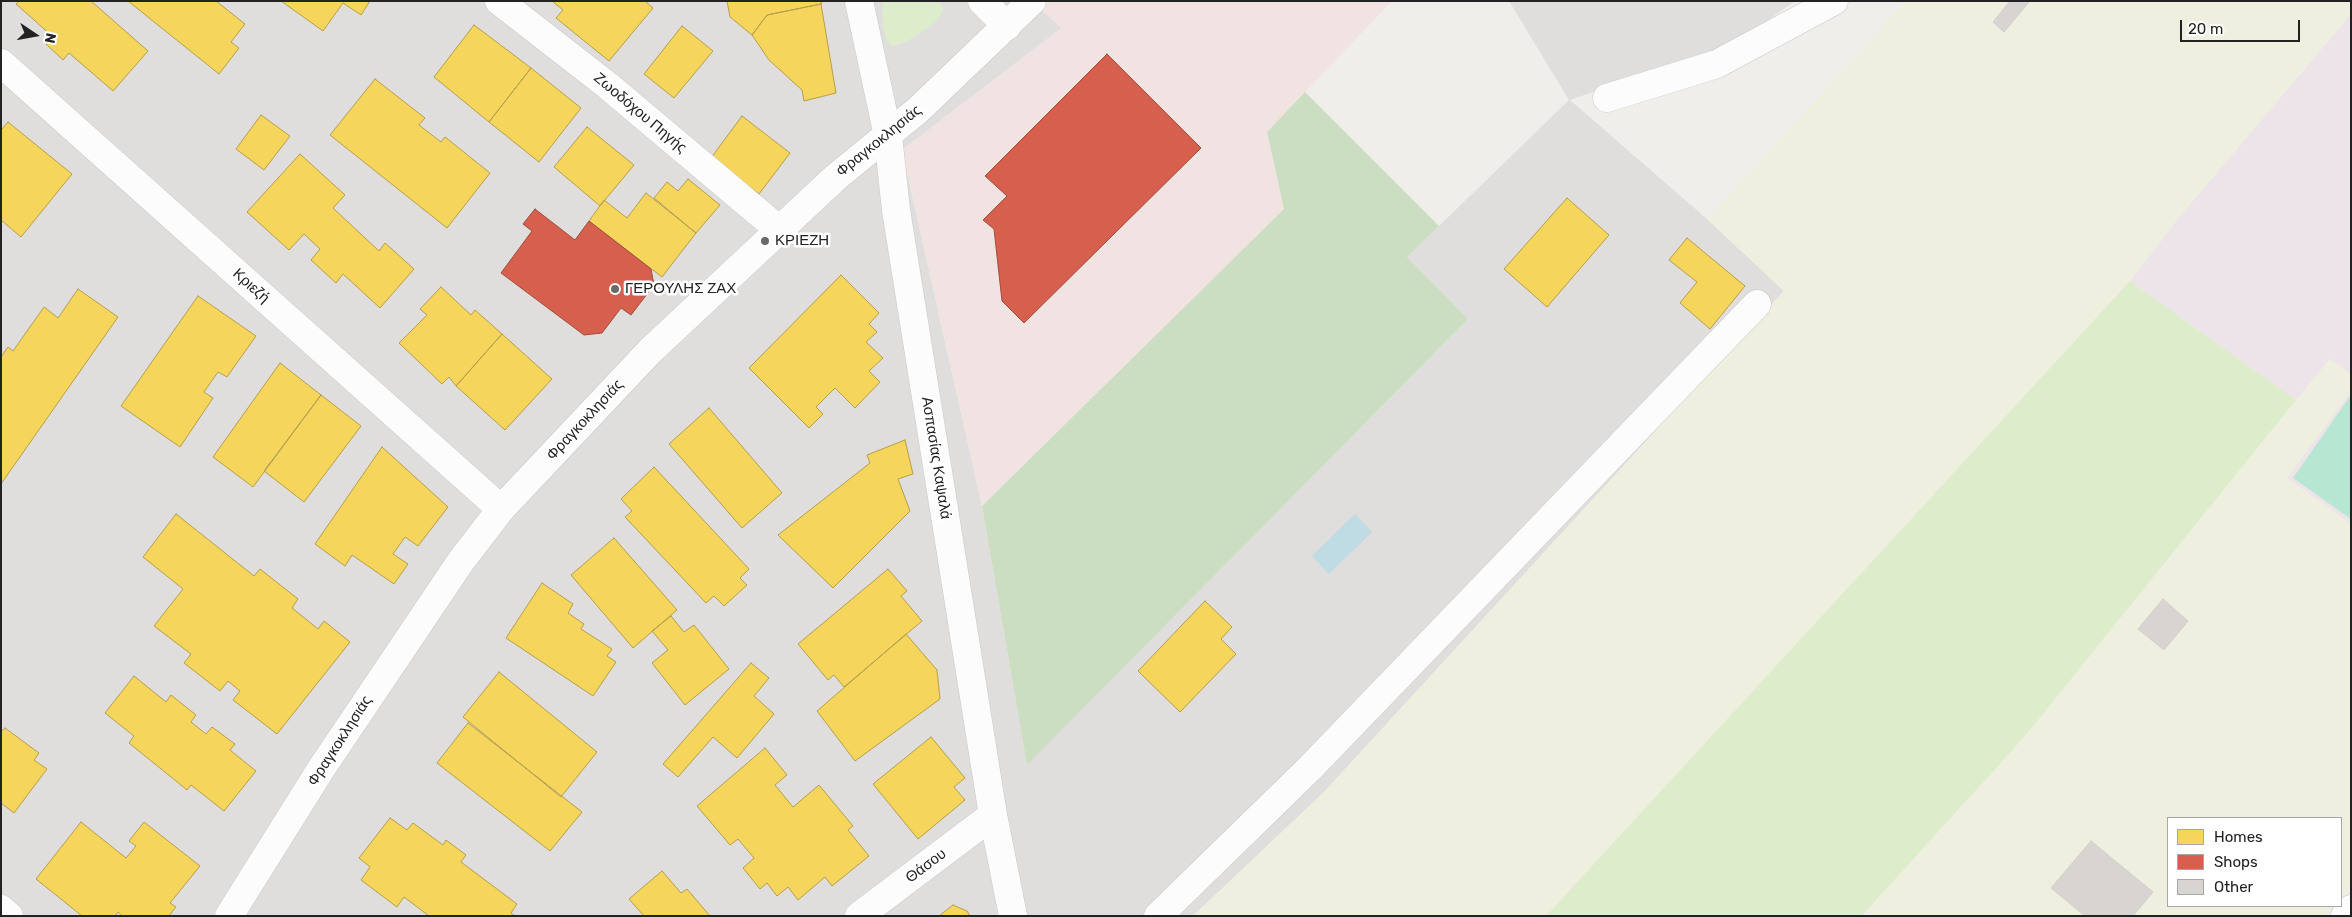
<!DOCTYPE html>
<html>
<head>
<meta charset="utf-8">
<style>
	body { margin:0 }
	#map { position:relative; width:2352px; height:917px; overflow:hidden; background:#f0eeeb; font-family:Rubik,sans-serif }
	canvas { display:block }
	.frame { position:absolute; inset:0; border:2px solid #222; pointer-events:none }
	.legend { position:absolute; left:2167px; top:817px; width:175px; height:90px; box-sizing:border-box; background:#fff; border:1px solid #a7a7a7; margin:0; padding:6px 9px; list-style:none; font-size:15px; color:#222 }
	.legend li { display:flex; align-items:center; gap:10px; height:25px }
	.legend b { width:25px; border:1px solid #a7a7a7 }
	.north { position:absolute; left:10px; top:10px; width:50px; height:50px; -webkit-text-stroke:4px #fff; paint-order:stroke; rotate:102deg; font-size:14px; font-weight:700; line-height:20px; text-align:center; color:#222 }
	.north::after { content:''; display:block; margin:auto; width:18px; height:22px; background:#222; clip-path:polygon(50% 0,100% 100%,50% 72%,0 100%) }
	.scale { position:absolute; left:2180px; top:20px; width:120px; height:22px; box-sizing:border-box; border:2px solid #222; border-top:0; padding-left:6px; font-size:15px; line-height:18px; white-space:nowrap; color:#222; -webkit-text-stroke:4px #fff; paint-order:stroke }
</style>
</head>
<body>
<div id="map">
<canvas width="2352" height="917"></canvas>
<div class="frame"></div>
<ul class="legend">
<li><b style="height:14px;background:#f6d55c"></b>Homes</li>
<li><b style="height:14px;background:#d6604d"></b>Shops</li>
<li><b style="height:14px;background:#d7d4d2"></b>Other</li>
</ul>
<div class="north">N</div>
<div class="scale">20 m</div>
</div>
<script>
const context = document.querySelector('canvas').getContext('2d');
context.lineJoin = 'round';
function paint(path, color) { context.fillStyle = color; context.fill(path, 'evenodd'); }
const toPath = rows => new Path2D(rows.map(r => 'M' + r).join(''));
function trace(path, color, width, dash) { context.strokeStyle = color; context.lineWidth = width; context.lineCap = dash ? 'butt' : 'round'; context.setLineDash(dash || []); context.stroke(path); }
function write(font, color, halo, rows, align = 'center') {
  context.font = font + ' Rubik,sans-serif'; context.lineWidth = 5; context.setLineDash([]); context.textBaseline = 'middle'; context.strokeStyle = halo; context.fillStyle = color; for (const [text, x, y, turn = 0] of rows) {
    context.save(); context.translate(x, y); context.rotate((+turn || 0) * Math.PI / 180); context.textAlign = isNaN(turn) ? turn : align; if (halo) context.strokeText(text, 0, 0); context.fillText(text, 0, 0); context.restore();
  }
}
const residential = toPath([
	[1,1,1032,1,1062,28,902,150,982,506,1027,764,1468,319,1407,257,1569,100,1509,1,1795,1,1737,42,1570,100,1707,219,1784,291,1324,792,1193,916,1,916]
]);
const commercial = toPath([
	[1032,1,1392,1,1267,132,1284,209,982,506,902,150,1061,28]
]);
const industrial = toPath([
	[2351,14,2351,374,2329,360,2296,400,2130,281,2180,216],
	[2351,391,2351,524,2287,478]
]);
const farmland = toPath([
	[1906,1,2351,1,2351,14,2180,216,2130,281,1546,916,1193,916,1324,792,1784,291,1707,219],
	[2330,359,2351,374,2351,391,2287,478,2351,524,2351,885,2341,897,2341,818,2168,818,2168,906,2334,906,2326,916,1874,916,1867,910,2026,735]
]);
const grass = toPath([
	[882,1,939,1,943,10,939,18,930,26,905,43,891,46,887,41,883,27],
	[2130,281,2296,400,2026,735,1867,910,1862,916,1546,916]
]);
const forest = toPath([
	[1305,92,1439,226,1407,257,1468,319,1027,765,982,506,1284,209,1267,132]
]);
const pitch = toPath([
	[2351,395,2351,519,2293,478]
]);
const water = toPath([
	[1355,514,1372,532,1329,574,1312,556]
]);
const homes = toPath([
	[19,1,91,1,148,51,113,91,69,53,63,60,46,44,52,36,16,4,19,1],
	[128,1,216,1,245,24,231,42,239,48,219,74,128,1],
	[281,1,370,1,361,15,343,3,323,31,281,1],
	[552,1,645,1,653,8,609,61,556,18,563,10,552,1],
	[727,1,822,1,821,4,767,15,752,35,730,17,727,1],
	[821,4,836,93,804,101,802,90,769,60,752,35,767,15,821,4],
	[474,25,531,68,489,122,434,77,474,25],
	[682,26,713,51,674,98,644,74,682,26],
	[531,68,581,108,539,162,489,122,531,68],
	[375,79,425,118,419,125,441,142,445,137,490,173,447,228,330,135,375,79],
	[261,115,290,136,264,170,236,149,261,115],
	[742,116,790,153,759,194,711,158,742,116],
	[8,122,72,174,21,237,1,220,1,130,8,122],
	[587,127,634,165,600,206,554,167,587,127],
	[300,154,345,195,333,208,379,251,385,243,414,269,380,308,343,274,336,283,311,260,320,249,304,234,289,250,247,212,300,154],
	[688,179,720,205,696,233,654,198,667,182,678,191,688,179],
	[646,193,696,233,662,277,589,221,604,200,627,218,646,193],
	[1567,198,1609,235,1547,307,1504,269,1567,198],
	[1687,238,1745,286,1710,329,1680,303,1697,282,1669,260,1687,238],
	[841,275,879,313,869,324,877,332,866,342,883,358,869,371,880,382,855,408,835,388,816,407,823,414,809,428,749,368,841,275],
	[441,287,471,315,475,310,502,334,456,386,449,377,442,384,399,343,427,315,420,309,441,287],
	[78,289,118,317,1,484,1,357,8,347,13,351,44,307,58,318,78,289],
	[198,296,256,336,227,377,218,372,204,392,213,398,180,447,121,406,198,296],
	[502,334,552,379,505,430,456,386,502,334],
	[280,363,321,395,253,487,213,457,280,363],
	[321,395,361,426,304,502,264,471,321,395],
	[709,408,782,493,742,528,669,444,709,408],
	[905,440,913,474,898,479,910,511,833,588,778,535,870,463,867,455,905,440],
	[382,447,448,507,418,546,405,537,393,554,408,564,394,584,352,555,345,566,315,544,382,447],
	[654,467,749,569,740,578,747,585,724,606,714,596,706,603,625,517,632,511,621,499,654,467],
	[176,514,254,576,260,569,298,599,292,608,318,629,324,621,350,642,277,734,233,700,240,691,228,681,220,691,184,663,191,654,154,626,183,589,143,557,176,514],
	[614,538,677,610,633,648,571,575,614,538],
	[888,569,907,591,901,596,922,621,844,687,834,675,828,680,798,644,888,569],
	[542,583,573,604,568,613,584,624,581,629,612,649,607,656,616,662,593,696,506,638,542,583],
	[1205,601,1232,627,1221,639,1236,654,1180,712,1138,671,1205,601],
	[671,616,684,632,694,625,729,669,685,705,652,663,668,650,652,631,671,616],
	[906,634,937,670,940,699,855,761,817,711,906,634],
	[751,663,769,678,754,696,774,714,737,758,713,737,678,777,663,764,751,663],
	[499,672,597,752,561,797,463,717,499,672],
	[134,676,166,702,171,695,196,715,191,722,206,734,212,727,235,744,230,750,256,771,224,811,191,785,187,790,129,743,134,736,105,713,134,676],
	[468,723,582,812,550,851,437,763,468,723],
	[5,728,39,753,34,760,47,769,14,813,1,803,1,732,5,728],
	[931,737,965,778,954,787,965,800,918,839,873,784,931,737],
	[765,748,787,775,775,785,793,807,819,785,853,826,848,830,869,856,832,886,825,877,798,900,788,887,777,896,767,883,760,889,743,868,754,858,738,839,730,845,697,806,765,748],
	[390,818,407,830,413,823,443,845,446,840,466,855,461,862,517,904,511,913,515,916,429,916,404,897,397,907,361,880,370,867,359,858,390,818],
	[81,822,126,858,136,846,129,841,144,822,200,866,170,903,176,907,169,916,122,916,118,912,115,916,82,916,36,879,81,822],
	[662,871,681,893,687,889,710,916,644,916,629,899,662,871],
	[953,905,967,911,970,916,939,916,953,905]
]);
const shops = toPath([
	[1107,54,1201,148,1024,323,1002,301,994,229,983,220,1007,196,985,176,1107,54],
	[535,209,575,240,589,221,651,269,654,285,631,315,621,308,602,333,584,335,501,273,532,231,523,224,535,209]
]);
const building = toPath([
	[2010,1,2030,1,2004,32,1993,22,2010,1],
	[2163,599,2188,621,2164,650,2138,629,2163,599],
	[2091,841,2153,892,2133,916,2085,916,2051,888,2091,841]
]);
const minor = toPath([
	[499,1,607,85,778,229],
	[859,1,888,136],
	[982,1,1007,26],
	[1,63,501,509],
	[1607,98,1717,64,1834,1],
	[859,916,993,815],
	[1158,916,1310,768,1757,304],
	[2345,916,2351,909]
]);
const tertiary = toPath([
	[888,136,896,210,993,815,1013,916],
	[1,909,9,916],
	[229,916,321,769,461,561,501,509,650,351,835,178,918,110,1032,1]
]);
const markers = [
	[765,241,5,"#6a6968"],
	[615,289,5,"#6a6968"]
];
const streetNames = [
	["Ζωοδόχου Πηγής",640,113,40],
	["Φραγκοκλησιάς",879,141,-39],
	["Κριεζή",251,286,42],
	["Φραγκοκλησιάς",585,420,-47],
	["Ασπασίας Καψαλά",936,458,81],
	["Φραγκοκλησιάς",340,741,-57],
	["Θάσου",926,866,-37]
];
const poiNames = [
	["ΚΡΙΕΖΗ",775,241],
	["ΓΕΡΟΥΛΗΣ ΖΑΧ",625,289]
];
paint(residential, '#dfdedc');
paint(commercial, '#f1e3e1');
paint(industrial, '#ede4e9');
paint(farmland, '#efefdf');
paint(grass, '#ddeccb');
paint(forest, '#cbdec1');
paint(pitch, '#b7e6d2');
paint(water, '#bfdbe3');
paint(homes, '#f6d55c');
trace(homes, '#b69f4b', 1);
paint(shops, '#d6604d');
trace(shops, '#a04d40', 1);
paint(building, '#d7d4d2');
trace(building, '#d3d0cc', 1);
trace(minor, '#c9c8c7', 29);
trace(tertiary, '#c9c8c7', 29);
trace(minor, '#fdfcfc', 28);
trace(tertiary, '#fdfcfc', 28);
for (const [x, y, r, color] of markers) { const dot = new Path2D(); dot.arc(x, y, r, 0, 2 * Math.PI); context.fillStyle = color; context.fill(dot); trace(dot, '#fff', 2); }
write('15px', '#222', '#fff', streetNames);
write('15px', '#222', '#fff', poiNames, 'left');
</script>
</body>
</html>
